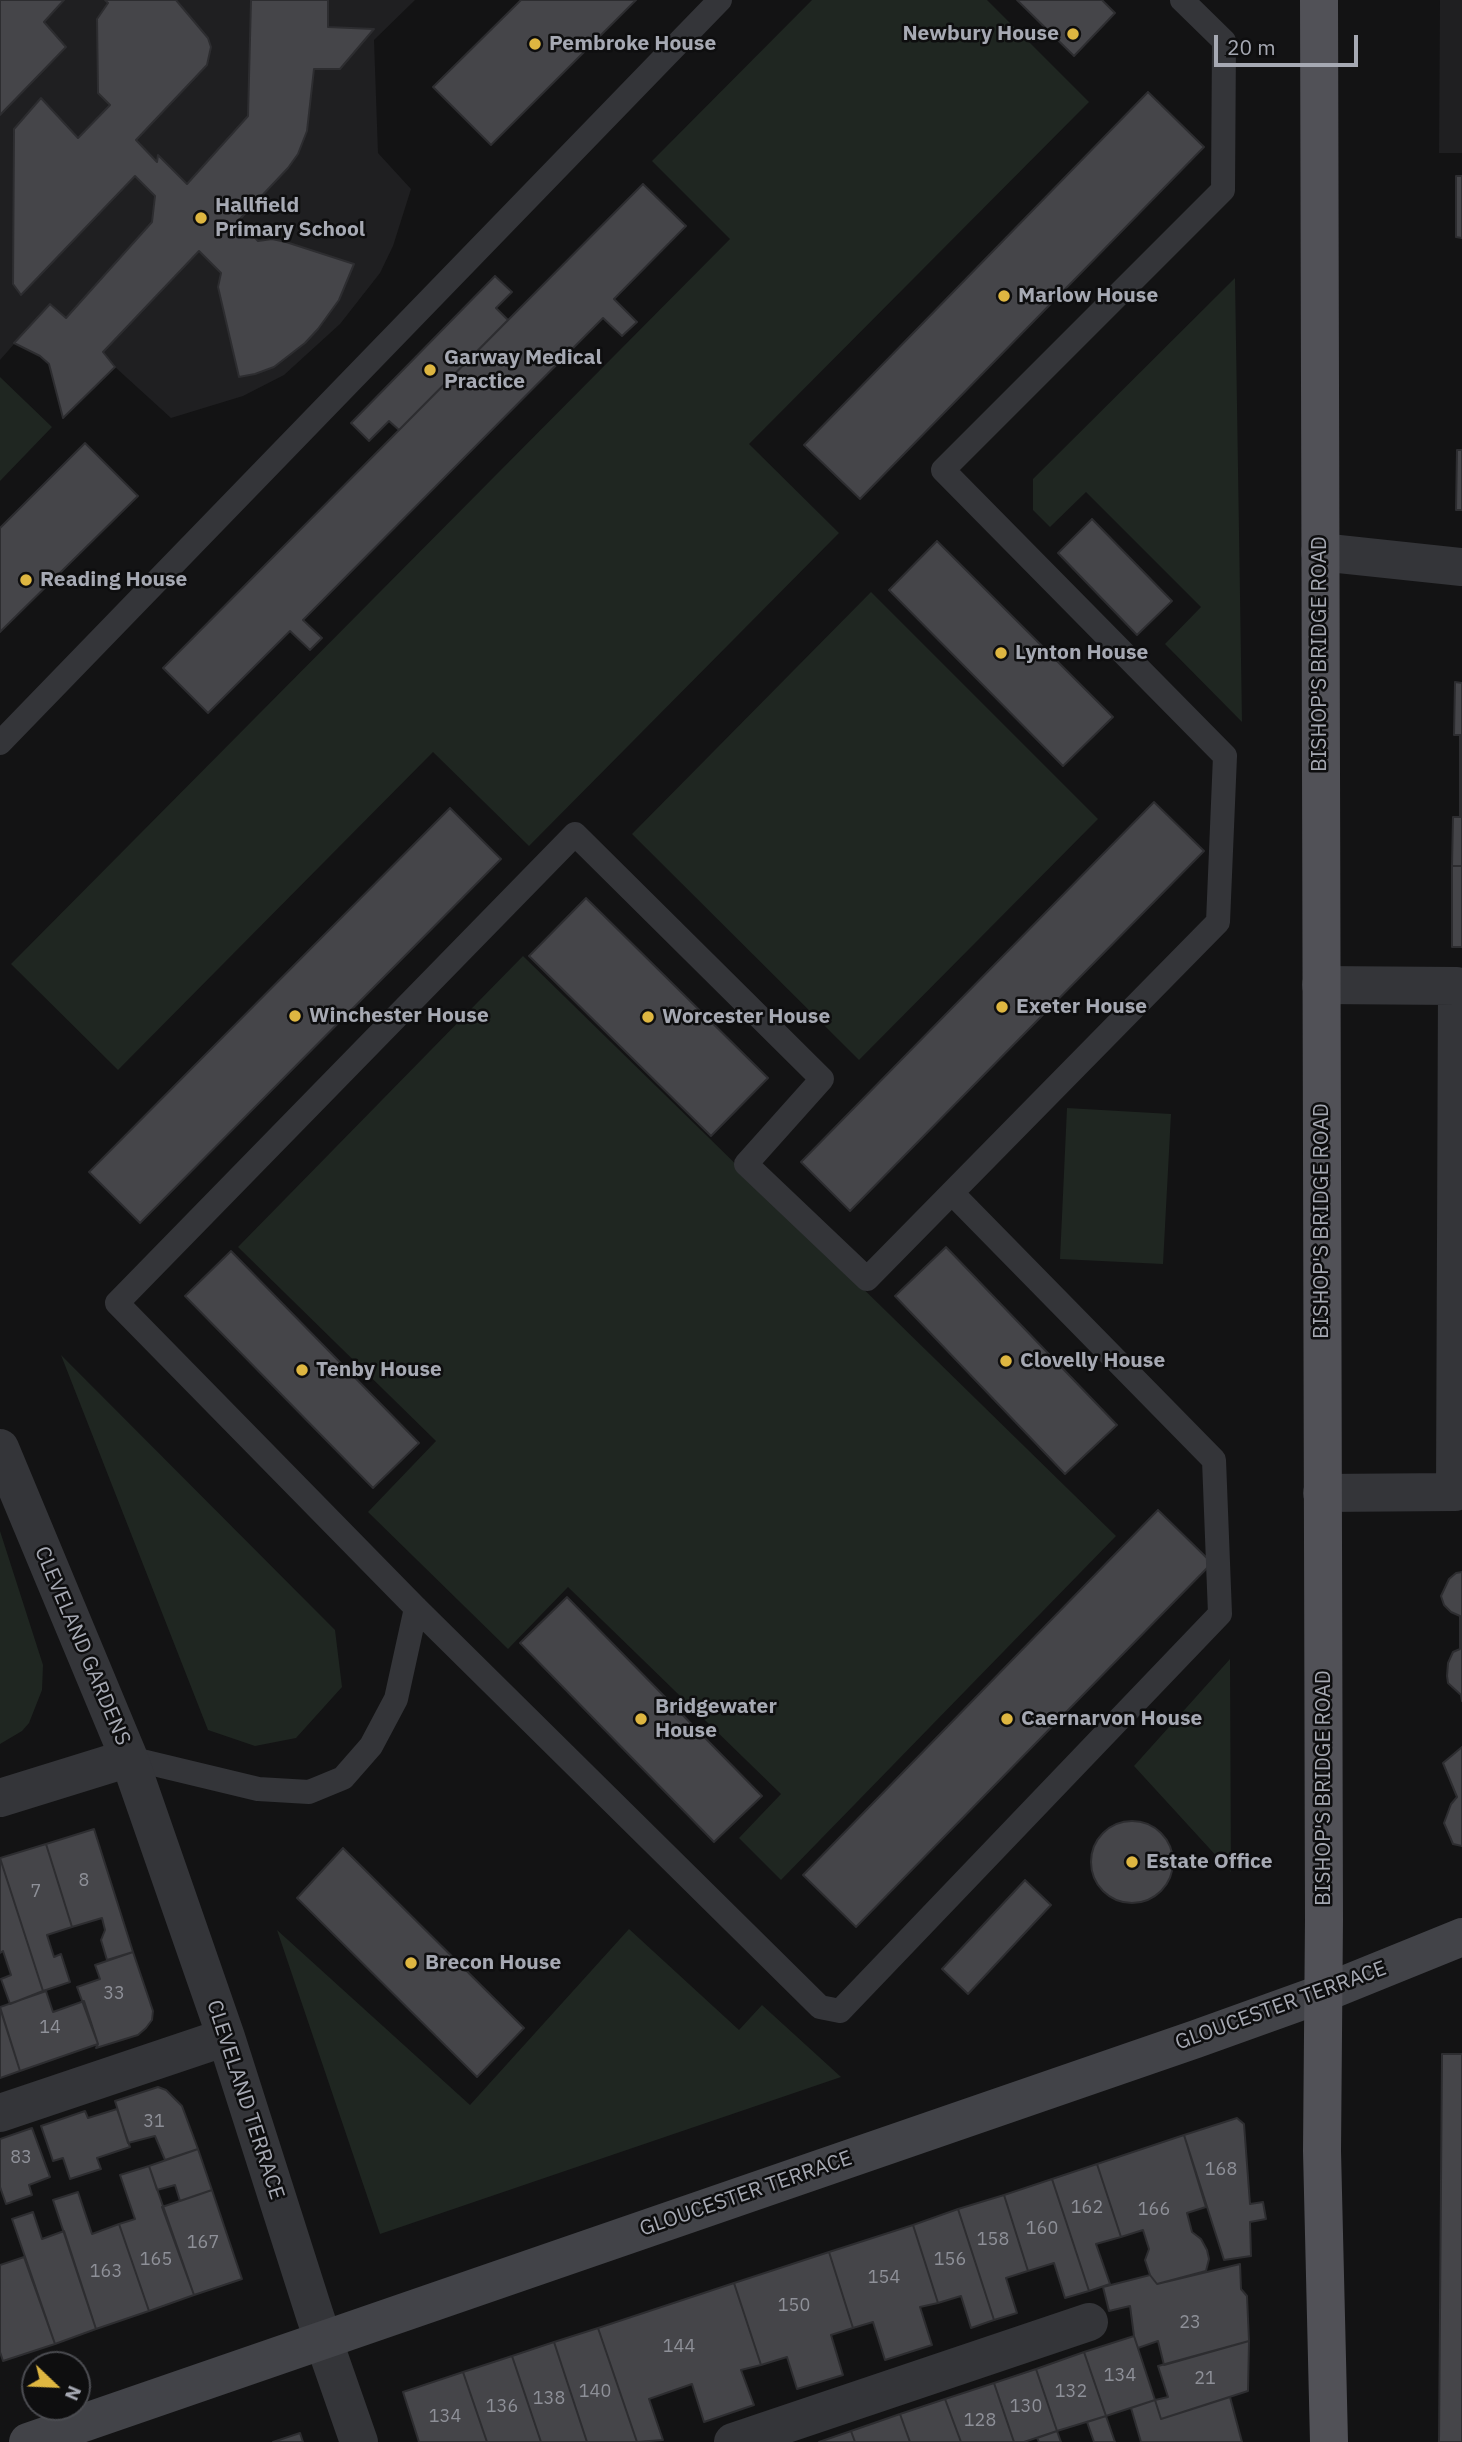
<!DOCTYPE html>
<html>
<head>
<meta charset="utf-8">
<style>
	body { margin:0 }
	#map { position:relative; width:1462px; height:2442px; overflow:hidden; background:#131314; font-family:"IBM Plex Sans",sans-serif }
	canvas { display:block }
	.north { position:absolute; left:21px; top:2351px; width:70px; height:70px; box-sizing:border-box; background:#0e0e0f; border:2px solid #4b4c51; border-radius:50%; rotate:113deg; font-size:19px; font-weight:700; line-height:28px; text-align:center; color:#a6a9b3 }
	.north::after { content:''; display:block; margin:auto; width:24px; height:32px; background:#deb641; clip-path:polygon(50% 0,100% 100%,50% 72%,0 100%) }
	.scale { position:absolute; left:1214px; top:35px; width:144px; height:32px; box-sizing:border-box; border:4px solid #a6a9b3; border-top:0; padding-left:9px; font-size:21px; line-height:24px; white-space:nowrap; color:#a6a9b3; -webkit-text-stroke:5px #0e0e0f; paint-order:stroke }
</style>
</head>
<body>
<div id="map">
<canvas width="1462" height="2442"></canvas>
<div class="north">N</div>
<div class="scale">20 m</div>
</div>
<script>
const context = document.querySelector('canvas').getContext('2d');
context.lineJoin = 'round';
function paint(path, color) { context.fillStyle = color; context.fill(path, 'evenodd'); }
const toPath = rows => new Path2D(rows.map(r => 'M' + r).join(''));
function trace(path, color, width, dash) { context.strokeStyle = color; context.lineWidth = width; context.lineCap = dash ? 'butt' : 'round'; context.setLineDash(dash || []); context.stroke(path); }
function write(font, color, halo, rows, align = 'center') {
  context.font = font + ' "IBM Plex Sans",sans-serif'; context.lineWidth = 5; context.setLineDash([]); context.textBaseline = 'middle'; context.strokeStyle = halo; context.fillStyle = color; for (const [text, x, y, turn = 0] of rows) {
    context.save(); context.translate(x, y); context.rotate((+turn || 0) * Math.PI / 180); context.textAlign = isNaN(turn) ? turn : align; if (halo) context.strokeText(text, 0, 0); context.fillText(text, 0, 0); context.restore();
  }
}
const built = toPath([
	[0,0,415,0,374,40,378,153,411,189,393,246,380,273,340,324,284,375,243,396,171,418,115,367,63,418,52,372,46,360,15,343,0,360],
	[1440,0,1462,0,1462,153,1439,153]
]);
const green = toPath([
	[812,0,987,0,1089,102,749,444,839,533,529,846,433,752,118,1070,11,964,730,239,652,161],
	[1235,278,1242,722,1165,644,1201,607,1086,492,1050,527,1033,510,1033,479],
	[0,377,52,427,0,481],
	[871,592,1098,819,859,1060,632,834],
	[523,956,1116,1536,781,1880,739,1838,781,1794,568,1587,508,1649,368,1512,436,1441,238,1247],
	[1067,1108,1171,1114,1163,1264,1060,1259],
	[61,1355,335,1630,342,1687,296,1738,255,1746,208,1730],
	[0,1531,43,1665,42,1690,29,1723,22,1731,0,1744],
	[1230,1659,1231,1872,1134,1766],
	[629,1929,739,2030,762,2005,841,2077,380,2234,277,1930,470,2105]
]);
const building = toPath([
	[0,0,64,0,44,22,66,47,0,115,0,0],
	[105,0,176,0,208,38,211,47,207,65,136,140,157,162,158,155,187,184,248,116,251,0,328,0,328,27,374,29,340,69,314,69,307,131,298,154,288,168,239,220,258,241,272,239,286,242,354,264,339,300,318,329,305,343,274,367,255,374,239,377,218,287,221,273,199,251,103,352,115,367,63,418,49,364,40,356,14,343,50,304,66,318,152,222,155,196,135,176,21,295,13,284,14,129,41,98,78,138,110,105,98,93,97,19,108,3,105,0],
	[521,0,636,0,491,145,433,87,521,0],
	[1017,0,1102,0,1115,13,1074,56,1017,0],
	[1148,92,1204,147,860,499,804,445,1148,92],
	[1456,176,1462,176,1462,238,1456,237,1456,176],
	[643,184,686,226,614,299,637,322,622,336,603,318,303,620,322,638,310,650,290,631,208,713,163,668,643,184],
	[495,276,512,292,496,308,508,320,399,430,389,421,369,441,351,423,495,276],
	[85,443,138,496,0,632,0,528,85,443],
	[1457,450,1462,450,1462,510,1456,510,1457,450],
	[1092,519,1172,601,1137,635,1058,553,1092,519],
	[937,541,1113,717,1063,766,889,590,937,541],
	[1455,682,1462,683,1462,735,1454,735,1455,682],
	[1460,735,1462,735,1462,817,1460,817,1460,735],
	[1154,802,1204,851,850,1211,801,1162,1154,802],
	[450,808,501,859,140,1223,89,1172,450,808],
	[1453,817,1462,817,1462,866,1452,866,1453,817],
	[1452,866,1462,866,1462,947,1452,947,1452,866],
	[586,898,768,1078,711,1136,529,956,586,898],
	[946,1247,1117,1425,1065,1474,895,1296,946,1247],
	[231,1251,419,1443,373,1488,185,1296,231,1251],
	[1158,1510,1212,1563,856,1927,803,1875,1158,1510],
	[1462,1572,1462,1701,1461,1695,1448,1683,1447,1676,1448,1663,1453,1652,1460,1649,1460,1616,1451,1612,1444,1605,1441,1596,1449,1579,1456,1573,1462,1572],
	[567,1597,762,1796,714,1842,520,1643,567,1597],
	[1462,1747,1462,1846,1453,1844,1444,1823,1451,1804,1457,1797,1443,1763,1462,1747],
	'1091 1862a41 41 0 1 1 82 0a41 41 0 1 1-82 0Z',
	[94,1829,133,1952,107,1960,101,1940,105,1930,102,1918,72,1927,46,1844,94,1829],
	[46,1844,72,1927,47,1935,54,1957,61,1954,70,1982,43,1991,0,1858,46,1844],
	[343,1848,524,2028,477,2077,297,1898,343,1848],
	[0,1858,43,1991,10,2004,1,1979,11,1975,3,1951,0,1953,0,1858],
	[1025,1880,1051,1905,968,1994,942,1969,1025,1880],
	[133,1952,153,2011,152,2020,146,2028,138,2035,96,2048,98,2044,77,1987,100,1979,95,1965,133,1952],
	[46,1991,53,2012,84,2001,98,2044,20,2071,0,2007,46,1991],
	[0,2008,20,2071,0,2078,0,2008],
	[1442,2054,1462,2054,1462,2442,1439,2442,1442,2054],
	[158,2087,166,2090,182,2106,198,2149,165,2160,155,2136,128,2143,115,2101,158,2087],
	[117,2109,130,2147,97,2158,101,2169,70,2179,63,2158,53,2161,41,2126,85,2111,88,2118,117,2109],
	[1237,2118,1244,2124,1250,2204,1263,2202,1266,2219,1250,2222,1251,2256,1224,2260,1184,2135,1237,2118],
	[32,2128,50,2177,29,2185,32,2195,6,2204,0,2187,0,2139,32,2128],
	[1184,2135,1206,2207,1187,2213,1192,2232,1201,2239,1207,2250,1209,2259,1206,2271,1157,2284,1150,2275,1145,2260,1149,2249,1143,2230,1121,2237,1097,2164,1184,2135],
	[198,2149,212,2190,180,2201,175,2185,157,2190,149,2166,198,2149],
	[1097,2164,1121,2237,1096,2244,1110,2284,1089,2291,1052,2179,1097,2164],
	[149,2166,194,2295,149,2311,119,2224,135,2219,120,2175,149,2166],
	[1052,2179,1089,2291,1065,2298,1054,2263,1028,2271,1004,2195,1052,2179],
	[212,2190,242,2279,194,2295,162,2207,212,2190],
	[78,2192,92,2234,119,2224,149,2311,96,2329,53,2200,78,2192],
	[1004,2195,1028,2271,1006,2278,1017,2313,994,2320,958,2209,1004,2195],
	[958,2209,994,2320,971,2328,961,2296,938,2303,913,2225,958,2209],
	[33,2212,42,2239,64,2231,96,2329,55,2344,12,2219,33,2212],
	[913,2225,938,2303,920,2307,932,2345,885,2360,873,2322,853,2328,829,2252,913,2225],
	[829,2252,853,2328,831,2335,843,2375,797,2389,787,2357,761,2365,734,2283,829,2252],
	[24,2257,55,2344,3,2361,0,2352,0,2265,24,2257],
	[1240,2264,1241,2289,1247,2296,1249,2341,1164,2365,1158,2341,1138,2348,1134,2336,1130,2306,1109,2311,1103,2287,1150,2275,1157,2284,1240,2264],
	[734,2283,761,2365,741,2370,754,2405,704,2422,692,2384,649,2399,663,2440,637,2442,598,2328,734,2283],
	[598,2328,637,2442,587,2442,554,2342,598,2328],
	[1134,2336,1155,2400,1106,2416,1084,2352,1134,2336],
	[1249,2341,1248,2391,1161,2419,1155,2400,1168,2397,1158,2366,1249,2341],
	[554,2342,587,2442,541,2442,512,2356,554,2342],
	[1084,2352,1106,2416,1057,2431,1036,2369,1084,2352],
	[512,2356,541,2442,487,2442,463,2372,512,2356],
	[1036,2369,1057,2431,1024,2442,1014,2442,994,2383,1036,2369],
	[463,2372,487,2442,419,2442,403,2392,463,2372],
	[994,2383,1014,2442,961,2442,945,2399,994,2383],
	[1230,2397,1242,2442,1141,2442,1131,2408,1155,2400,1161,2419,1230,2397],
	[945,2399,961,2442,910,2442,900,2414,945,2399],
	[900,2414,910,2442,855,2442,851,2431,900,2414],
	[1106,2416,1115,2442,1094,2442,1087,2422,1106,2416],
	[851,2431,855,2442,819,2442,851,2431],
	[1057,2431,1061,2442,1039,2442,1037,2438,1057,2431],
	[300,2433,303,2442,273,2442,300,2433]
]);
const lane = toPath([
	[0,743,720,0],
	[952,1193,1214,1460,1220,1614,840,2011,820,2007,416,1608,117,1303,575,834,822,1079,746,1164,867,1279,1218,922,1225,756,943,470,1223,190,1224,41,1182,0],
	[129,1758,258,1789,309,1792,343,1778,371,1746,396,1699,416,1608]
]);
const street = toPath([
	[1320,552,1462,567],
	[1321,985,1457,986,1455,1492,1322,1493],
	[0,1448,129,1758,226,2037,315,2316,359,2442],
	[0,1798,129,1758],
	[0,2113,226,2037],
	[733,2442,1089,2322]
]);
const secondary = toPath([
	[28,2442,1196,2039,1324,1993,1462,1937]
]);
const primary = toPath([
	[1319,0,1324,1919,1322,2151,1329,2442]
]);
const markers = [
	[1073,34,7,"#deb641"],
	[535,44,7,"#deb641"],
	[201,218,7,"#deb641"],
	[1004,296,7,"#deb641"],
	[430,370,7,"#deb641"],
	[26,580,7,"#deb641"],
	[1001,653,7,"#deb641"],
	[1002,1007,7,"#deb641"],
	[295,1016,7,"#deb641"],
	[648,1017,7,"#deb641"],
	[1006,1361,7,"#deb641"],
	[302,1370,7,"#deb641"],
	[641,1719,7,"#deb641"],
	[1007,1719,7,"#deb641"],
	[1132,1862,7,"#deb641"],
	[411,1963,7,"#deb641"]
];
const numberNames = [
	["8",84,1881],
	["7",36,1892],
	["33",114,1994],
	["14",50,2028],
	["31",154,2122],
	["83",21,2158],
	["168",1221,2170],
	["162",1087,2208],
	["166",1154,2210],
	["160",1042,2229],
	["158",993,2240],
	["167",203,2243],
	["165",156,2260],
	["156",950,2260],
	["163",106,2272],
	["154",884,2278],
	["150",794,2306],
	["23",1190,2323],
	["144",679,2347],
	["134",1120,2376],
	["21",1205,2379],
	["140",595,2392],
	["132",1071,2392],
	["138",549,2399],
	["136",502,2407],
	["130",1026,2407],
	["134",445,2417],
	["128",980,2421]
];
const poiNames = [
	["Newbury House",1059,34,"right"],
	["Pembroke House",549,44],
	["Hallfield",215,206],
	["Primary School",215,230],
	["Marlow House",1018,296],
	["Garway Medical",444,358],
	["Practice",444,382],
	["Reading House",40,580],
	["Lynton House",1015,653],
	["Exeter House",1016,1007],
	["Winchester House",309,1016],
	["Worcester House",662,1017],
	["Clovelly House",1020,1361],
	["Tenby House",316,1370],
	["Bridgewater",655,1707],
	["House",655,1731],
	["Caernarvon House",1021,1719],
	["Estate Office",1146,1862],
	["Brecon House",425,1963]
];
const streetNames = [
	["BISHOP'S BRIDGE ROAD",1320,654,-90],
	["BISHOP'S BRIDGE ROAD",1322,1221,-90],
	["CLEVELAND GARDENS",82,1646,67],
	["BISHOP'S BRIDGE ROAD",1324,1788,-90],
	["GLOUCESTER TERRACE",1281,2006,-20],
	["CLEVELAND TERRACE",245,2100,72],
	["GLOUCESTER TERRACE",746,2194,-19]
];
paint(built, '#1f1f21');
paint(green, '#1f2621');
paint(building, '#454549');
trace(building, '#2d2d30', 2);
trace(lane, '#343539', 24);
trace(street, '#343539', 38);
trace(secondary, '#424348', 38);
trace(primary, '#515157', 38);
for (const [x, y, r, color] of markers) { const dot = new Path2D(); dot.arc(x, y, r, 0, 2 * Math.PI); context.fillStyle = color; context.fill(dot); trace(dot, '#0e0e0f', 2.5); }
write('18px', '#8e9098', null, numberNames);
write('bold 21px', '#a6a9b3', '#0e0e0f', poiNames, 'left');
write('21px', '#a6a9b3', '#0e0e0f', streetNames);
</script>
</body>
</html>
